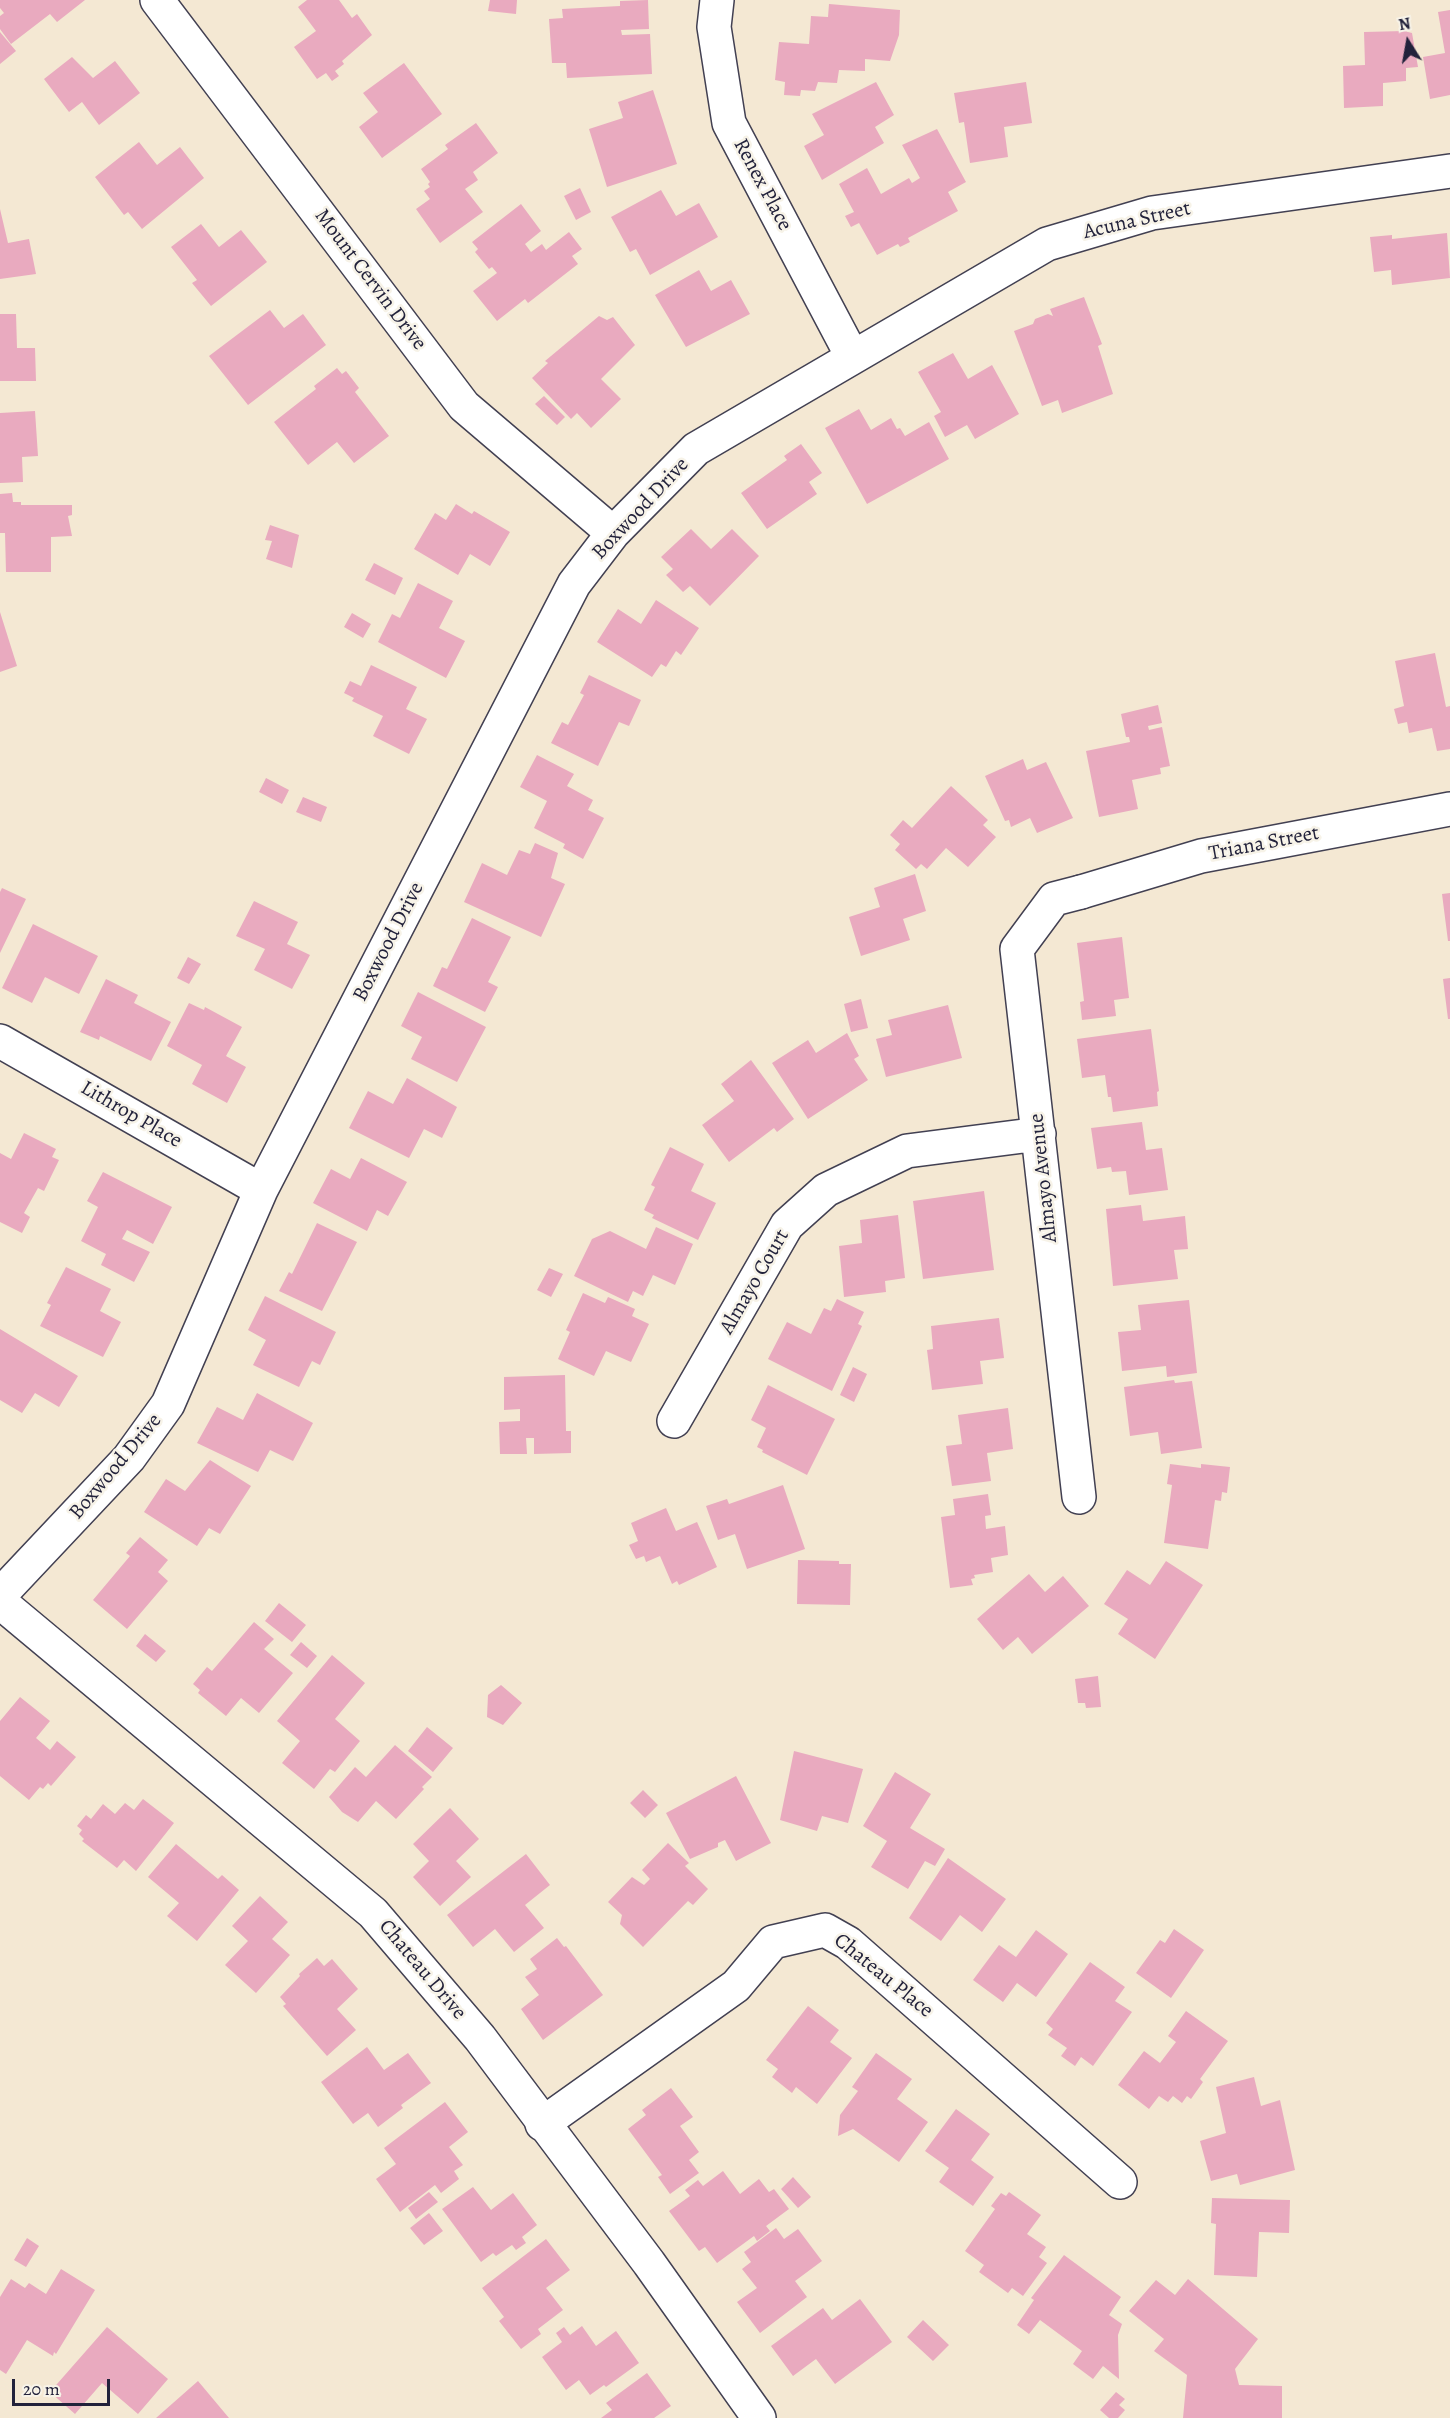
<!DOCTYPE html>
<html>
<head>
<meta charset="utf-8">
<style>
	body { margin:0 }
	#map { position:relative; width:1450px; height:2418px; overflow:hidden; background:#f4e8d3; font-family:Alegreya,serif }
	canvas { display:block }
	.north { position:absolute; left:1378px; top:12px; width:60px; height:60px; -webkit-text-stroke:4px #f7f3e8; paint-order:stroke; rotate:349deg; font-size:16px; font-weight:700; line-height:24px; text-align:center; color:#22223b }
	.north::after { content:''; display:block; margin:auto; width:21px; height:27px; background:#22223b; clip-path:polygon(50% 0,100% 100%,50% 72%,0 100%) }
	.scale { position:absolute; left:12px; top:2379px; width:98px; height:27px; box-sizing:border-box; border:3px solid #22223b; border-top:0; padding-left:8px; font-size:18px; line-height:21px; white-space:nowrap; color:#22223b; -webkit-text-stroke:4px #f7f3e8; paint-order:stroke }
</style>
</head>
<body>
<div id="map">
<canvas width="1450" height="2418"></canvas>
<div class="north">N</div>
<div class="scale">20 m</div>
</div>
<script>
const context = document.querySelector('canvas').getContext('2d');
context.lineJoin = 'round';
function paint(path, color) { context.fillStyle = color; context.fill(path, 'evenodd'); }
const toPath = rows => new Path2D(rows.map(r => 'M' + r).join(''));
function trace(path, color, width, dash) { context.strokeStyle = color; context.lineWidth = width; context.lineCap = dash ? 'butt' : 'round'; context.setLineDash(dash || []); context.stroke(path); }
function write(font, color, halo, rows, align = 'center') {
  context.font = font + ' Alegreya,serif'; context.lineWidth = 5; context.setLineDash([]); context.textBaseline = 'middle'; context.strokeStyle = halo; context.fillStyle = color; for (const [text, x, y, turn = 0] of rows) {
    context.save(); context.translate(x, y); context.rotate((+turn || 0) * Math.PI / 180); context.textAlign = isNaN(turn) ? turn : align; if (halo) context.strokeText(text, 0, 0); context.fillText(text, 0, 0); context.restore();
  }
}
const building = toPath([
	[0,0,85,0,57,22,50,14,11,44,0,29,0,16,4,13,0,8],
	[307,0,339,0,352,18,357,14,372,35,342,61,344,64,335,71,339,76,332,81,326,73,317,79,294,47,316,31,298,7],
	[490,0,517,0,516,14,488,11],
	[648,0,649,29,621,30,622,35,650,34,652,74,567,78,566,63,552,63,549,19,563,18,562,9,620,6,620,1],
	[829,4,900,10,899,35,890,61,865,59,865,71,839,70,837,83,818,82,815,91,801,90,800,96,784,95,785,82,775,80,779,42,809,44,811,16,828,17],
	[1450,10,1450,95,1430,99,1423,57,1445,53,1438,12],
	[1404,31,1412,33,1418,67,1406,68,1406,81,1383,83,1383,106,1344,108,1343,66,1365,65,1364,32],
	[0,32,16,51,0,64],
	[72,57,93,78,115,61,140,93,99,125,82,102,69,112,44,79],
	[404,63,442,114,382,158,359,127,378,112,363,93],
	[876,82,894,115,875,127,884,143,822,180,804,146,824,135,812,114],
	[1026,82,1032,123,1004,127,1008,157,970,163,964,122,959,123,954,93],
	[653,90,677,164,607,187,589,129,623,118,618,102],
	[476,123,498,153,473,172,478,180,465,189,483,212,440,243,416,209,430,199,424,191,430,187,428,184,430,182,421,169,448,149,445,145],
	[937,129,966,182,948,192,958,211,908,238,910,242,900,247,898,244,877,255,859,223,851,227,845,216,854,212,839,184,867,168,881,194,909,178,912,183,920,178,902,145],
	[139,142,157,165,180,147,204,178,142,229,128,212,124,215,95,177],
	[580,188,591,212,576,220,564,196],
	[661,190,676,216,699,203,718,237,650,275,636,249,630,252,611,217],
	[521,204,541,231,525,244,531,252,542,244,546,250,569,232,582,249,572,256,578,264,528,303,525,299,497,321,473,291,497,273,492,267,489,269,475,252,478,249,472,242],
	[0,209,8,243,29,239,36,274,0,279],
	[201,224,219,247,241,230,267,262,211,306,192,283,197,280,171,247],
	[1447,233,1450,278,1392,285,1391,270,1374,272,1370,237,1392,235,1392,239],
	[699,270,711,291,731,280,750,314,686,347,655,295],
	[1084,297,1102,344,1098,346,1113,394,1062,413,1058,400,1042,406,1014,331,1033,324,1035,319,1048,314,1053,316,1050,309],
	[270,310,284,328,303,314,326,345,248,405,209,356],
	[0,314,16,314,17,348,35,348,36,381,0,381],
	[599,316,607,320,613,317,635,345,601,379,621,399,591,428,577,413,571,419,532,378,548,363,545,361],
	[953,353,968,379,992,365,1019,414,975,439,967,425,945,437,934,416,941,412,918,372],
	[337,368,342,374,346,371,359,388,355,392,389,436,354,463,337,442,308,465,274,422,316,389,314,386],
	[544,396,565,417,557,425,535,404],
	[859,409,871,430,891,418,897,429,900,428,905,436,929,422,949,459,867,504,825,428],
	[35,411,38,456,22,457,23,482,0,483,0,413],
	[801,444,822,473,809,482,817,494,767,529,741,493,787,460,784,456],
	[12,493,13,502,21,502,21,505,72,505,72,515,68,516,72,536,51,537,51,572,6,572,5,533,0,533,0,494],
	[456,504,472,514,474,511,510,532,490,566,470,554,458,575,414,549,435,513,446,520],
	[270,525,299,535,292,568,266,559,272,541,265,540],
	[691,529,711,549,732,529,759,556,710,606,690,586,683,592,666,575,673,569,661,557],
	[374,563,403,578,395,595,365,580],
	[418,583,453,601,439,628,465,641,446,678,378,642,392,614,400,618],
	[656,600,699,628,681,655,676,651,666,667,661,664,652,677,597,642,618,609,641,624],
	[0,612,17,666,0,672],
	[352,613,371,624,363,638,344,627],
	[1435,653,1446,707,1450,706,1450,749,1437,751,1432,728,1409,733,1407,722,1398,724,1394,709,1404,706,1395,661],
	[371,665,417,687,406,709,427,719,409,754,373,736,383,716,352,701,354,698,344,693,350,681,361,686],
	[589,675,641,700,629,726,619,722,598,766,551,743,562,722,568,725,584,695,580,693],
	[1158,705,1162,723,1148,726,1149,730,1162,727,1170,766,1160,768,1161,774,1132,780,1138,809,1099,817,1086,751,1130,742,1129,737,1126,737,1121,714],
	[537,755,574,774,567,786,593,800,588,810,604,818,583,859,563,848,565,844,534,828,547,801,520,787],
	[1023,759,1027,770,1046,762,1073,818,1037,833,1030,818,1011,827,1009,820,1005,821,985,776],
	[266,778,289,790,282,804,259,792],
	[951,786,988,820,983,825,996,837,968,867,946,848,927,869,921,864,916,869,895,850,900,844,890,835,903,820,912,828],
	[303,797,327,807,321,822,296,812],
	[535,843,558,853,551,878,565,884,541,937,464,902,482,863,507,875,519,850,530,854],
	[915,874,926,911,903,919,910,940,861,956,849,917,880,907,874,888],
	[2,888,26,899,0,953,0,892],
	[1450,893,1450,941,1448,941,1442,894],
	[254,901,298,922,287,944,310,955,292,989,254,970,265,949,236,936],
	[472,918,511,937,488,982,498,987,485,1012,433,986,442,967,447,969],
	[33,924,98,956,79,994,45,977,32,1003,2,988],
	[1122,937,1129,998,1114,1000,1116,1016,1082,1020,1080,1002,1084,1001,1077,943],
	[188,957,201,964,189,984,177,978],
	[1450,978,1450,1019,1448,1019,1443,979],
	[106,979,138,995,134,1003,171,1022,151,1061,100,1036,99,1040,80,1032],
	[418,992,486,1027,457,1082,411,1059,422,1037,401,1026],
	[861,999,868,1028,851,1032,844,1004],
	[189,1003,204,1010,205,1007,242,1027,226,1056,246,1067,227,1103,192,1084,202,1065,167,1046],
	[948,1005,962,1058,886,1077,876,1039,892,1035,888,1020],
	[1151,1029,1159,1091,1157,1092,1158,1106,1113,1112,1111,1097,1108,1097,1105,1075,1082,1078,1077,1039],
	[847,1033,859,1056,854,1059,868,1080,808,1119,772,1063,808,1040,816,1053],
	[751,1060,794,1119,777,1132,774,1128,729,1162,702,1125,734,1101,721,1084],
	[407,1078,457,1107,442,1138,424,1129,409,1158,349,1128,368,1091,393,1104],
	[1142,1122,1146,1150,1162,1148,1168,1190,1129,1195,1126,1171,1112,1172,1111,1167,1097,1169,1091,1128],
	[24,1133,56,1149,52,1157,59,1160,44,1191,38,1188,24,1213,30,1217,22,1233,0,1222,0,1153,11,1159],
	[670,1147,704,1164,691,1191,716,1203,698,1240,652,1218,654,1215,644,1210,655,1187,651,1185],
	[361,1158,407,1182,388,1216,377,1210,367,1231,313,1203,331,1169,350,1179],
	[103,1172,172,1207,153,1244,127,1230,122,1239,150,1252,134,1282,101,1265,106,1254,81,1241,98,1207,87,1201],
	[984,1191,994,1270,923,1279,913,1201],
	[1141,1205,1143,1221,1185,1216,1188,1249,1174,1250,1178,1279,1113,1286,1106,1209],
	[898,1215,905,1278,885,1281,886,1292,844,1297,839,1246,862,1243,860,1220],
	[317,1223,357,1242,322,1311,279,1291,289,1272,292,1274],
	[656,1227,693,1244,675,1285,653,1275,643,1296,633,1291,628,1302,574,1276,592,1239,610,1231,646,1249],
	[66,1267,111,1289,100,1311,121,1322,103,1357,40,1326,51,1305,47,1303],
	[549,1268,563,1274,551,1297,537,1290],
	[583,1293,605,1303,608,1297,635,1309,632,1316,649,1324,631,1362,606,1351,594,1376,558,1359,570,1332,566,1330],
	[265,1296,336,1332,320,1365,312,1361,299,1387,253,1365,266,1340,248,1330],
	[837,1299,864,1312,858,1324,862,1326,832,1391,768,1359,787,1322,811,1334,824,1308,831,1311],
	[1189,1300,1197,1373,1167,1377,1166,1366,1122,1371,1118,1332,1141,1330,1138,1305],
	[999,1318,1004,1358,980,1361,983,1384,932,1390,927,1350,933,1349,931,1326],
	[0,1329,78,1376,59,1407,35,1393,22,1413,0,1400],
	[853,1367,867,1374,854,1402,840,1395],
	[565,1375,566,1431,571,1431,571,1453,534,1454,534,1438,526,1438,527,1454,500,1454,499,1422,520,1421,520,1409,504,1410,504,1377],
	[1174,1380,1175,1383,1192,1381,1202,1448,1161,1454,1158,1432,1130,1436,1124,1387],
	[768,1385,835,1419,807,1475,762,1452,763,1450,757,1447,766,1428,751,1420],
	[257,1393,313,1423,293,1461,270,1450,258,1472,197,1443,217,1407,243,1420],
	[1008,1408,1013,1449,987,1453,991,1481,952,1486,946,1446,962,1444,958,1415],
	[210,1460,251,1486,220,1534,209,1528,197,1546,144,1512,166,1479,185,1491],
	[1170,1464,1201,1468,1201,1464,1230,1467,1227,1493,1222,1492,1221,1501,1215,1500,1208,1549,1164,1543,1172,1485,1167,1484],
	[783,1485,805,1549,747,1569,735,1534,718,1540,706,1506,727,1499,729,1504],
	[988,1494,991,1515,985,1516,986,1529,1005,1526,1008,1555,991,1558,993,1572,974,1575,975,1578,971,1579,973,1585,950,1588,941,1517,955,1515,953,1499],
	[666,1508,676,1531,697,1522,717,1567,679,1585,677,1581,672,1584,660,1556,646,1562,644,1556,636,1559,629,1545,638,1541,631,1523],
	[140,1537,168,1560,158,1572,168,1581,127,1629,93,1600,130,1556,126,1553],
	[798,1560,839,1561,839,1564,851,1564,850,1605,797,1604],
	[1166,1561,1203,1585,1155,1659,1118,1634,1128,1619,1104,1604,1127,1570,1150,1585],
	[1029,1574,1045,1592,1063,1576,1089,1606,1032,1654,1018,1637,1003,1650,977,1619],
	[279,1603,306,1625,292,1642,265,1621],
	[254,1622,274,1639,264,1649,293,1673,259,1713,241,1698,226,1716,198,1693,200,1690,193,1684,207,1667,212,1671],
	[145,1634,166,1651,156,1662,136,1646],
	[301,1642,317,1656,307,1668,290,1655],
	[332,1655,365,1683,335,1719,360,1741,335,1772,330,1769,314,1789,282,1763,300,1741,277,1721],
	[1098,1676,1101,1707,1086,1708,1085,1703,1078,1703,1075,1679],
	[501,1685,522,1703,503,1725,487,1717,488,1695],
	[20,1697,50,1721,36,1738,50,1750,57,1741,76,1757,51,1786,48,1783,43,1789,40,1787,29,1800,0,1776,0,1721],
	[427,1727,453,1748,433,1772,408,1751],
	[395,1745,432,1777,422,1787,424,1789,396,1819,376,1801,358,1822,342,1812,329,1797,355,1767,366,1777],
	[794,1751,863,1769,848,1823,822,1816,817,1831,780,1820],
	[895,1772,931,1794,910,1828,945,1849,935,1866,925,1861,908,1889,871,1867,887,1841,863,1826],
	[736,1776,771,1843,736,1861,725,1840,718,1843,718,1847,690,1859,666,1813],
	[643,1790,658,1805,645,1818,630,1803],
	[143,1799,174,1823,136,1871,124,1860,117,1868,82,1841,84,1839,79,1834,82,1830,77,1826,86,1815,91,1819,103,1804,115,1814,125,1803,134,1810],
	[450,1808,479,1839,456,1861,471,1877,440,1906,413,1877,429,1861,413,1844],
	[668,1843,689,1863,685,1866,708,1889,693,1905,688,1901,643,1947,620,1924,622,1915,608,1902,632,1877,644,1885,650,1879,642,1870],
	[176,1844,218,1879,222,1875,239,1890,197,1941,167,1916,179,1903,148,1877],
	[526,1854,550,1885,525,1905,544,1928,514,1952,495,1929,473,1947,447,1915],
	[948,1858,1006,1899,982,1932,960,1915,941,1941,909,1918],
	[260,1896,288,1922,272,1939,290,1955,256,1993,225,1965,248,1941,232,1926],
	[1174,1929,1204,1950,1171,1998,1136,1973,1160,1940,1165,1943],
	[1036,1930,1068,1954,1036,1997,1017,1983,1003,2002,973,1980,999,1945,1016,1957],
	[557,1938,564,1947,566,1946,603,1995,543,2040,521,2009,539,1995,525,1977,537,1969,530,1959],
	[317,1958,324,1966,332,1959,358,1989,337,2009,356,2030,327,2056,283,2006,286,2004,280,1997,300,1976,299,1974],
	[1090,1962,1125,1987,1115,2001,1132,2012,1093,2066,1081,2057,1075,2066,1061,2056,1067,2048,1048,2035,1053,2029,1046,2023],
	[808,2006,839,2030,830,2042,852,2058,817,2104,796,2087,792,2093,772,2077,778,2069,766,2060],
	[1186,2011,1228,2041,1200,2079,1203,2082,1191,2099,1187,2096,1182,2103,1173,2096,1168,2102,1159,2096,1149,2109,1118,2085,1144,2051,1160,2063,1176,2042,1168,2036],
	[367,2047,384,2070,408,2053,431,2083,401,2105,403,2108,378,2127,368,2113,353,2124,321,2082],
	[876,2053,912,2079,897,2099,928,2122,899,2162,853,2129,838,2136,840,2115,858,2091,852,2087],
	[1254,2077,1261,2106,1280,2100,1295,2170,1240,2185,1237,2174,1211,2181,1200,2141,1226,2133,1216,2087],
	[671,2088,693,2117,680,2126,699,2152,689,2160,699,2173,670,2194,658,2177,662,2175,628,2129,646,2115,642,2110],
	[445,2102,468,2132,449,2147,463,2165,454,2171,459,2179,441,2193,435,2185,400,2212,376,2179,396,2164,384,2148],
	[956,2109,990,2134,971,2160,994,2177,973,2206,939,2182,949,2168,925,2151],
	[723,2171,740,2194,759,2179,769,2192,774,2189,789,2209,766,2226,770,2231,757,2241,754,2236,717,2263,705,2247,699,2251,669,2211,690,2196,685,2190,698,2180,703,2186],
	[793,2177,811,2197,798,2208,781,2189],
	[473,2187,491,2210,513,2193,537,2225,522,2237,526,2243,516,2250,512,2245,496,2256,493,2253,481,2262,442,2209],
	[429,2192,438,2202,416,2219,408,2208],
	[1009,2192,1041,2215,1027,2234,1046,2247,1039,2257,1047,2263,1023,2296,1012,2288,1008,2293,979,2272,984,2265,965,2251,995,2209,991,2206,1001,2193,1006,2196],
	[1212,2198,1290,2200,1289,2233,1259,2232,1257,2277,1214,2275,1216,2224,1211,2223],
	[429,2213,443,2231,424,2245,410,2228],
	[776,2228,784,2239,798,2229,822,2261,795,2281,807,2297,760,2333,737,2302,757,2288,742,2269,751,2262,744,2252],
	[27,2238,39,2246,26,2267,14,2260],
	[546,2239,570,2270,546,2288,563,2310,538,2329,541,2334,521,2349,499,2321,504,2317,482,2288],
	[1064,2255,1121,2297,1109,2315,1122,2324,1118,2335,1119,2379,1103,2366,1093,2379,1073,2364,1082,2351,1040,2320,1029,2334,1017,2325,1034,2300,1031,2298],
	[61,2269,95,2290,56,2354,54,2352,53,2356,27,2340,6,2374,0,2370,0,2297,11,2279,25,2288,29,2283,46,2294],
	[1188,2279,1258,2339,1235,2369,1239,2385,1282,2386,1282,2418,1183,2418,1187,2375,1154,2351,1164,2339,1129,2311,1156,2280,1175,2295],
	[860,2299,892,2342,835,2384,816,2359,793,2376,771,2346,823,2308,832,2320],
	[923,2320,949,2345,933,2361,907,2337],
	[582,2326,596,2346,616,2331,639,2363,606,2387,604,2385,590,2395,579,2380,566,2390,542,2357,562,2342,556,2333,564,2327,570,2335],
	[107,2327,168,2379,138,2414,102,2383,75,2414,50,2392],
	[647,2373,671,2406,654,2418,601,2418,612,2410,606,2403],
	[198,2381,229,2418,156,2418],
	[1116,2392,1125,2399,1119,2405,1125,2410,1118,2418,1109,2418,1100,2410]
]);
const minor = toPath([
	[157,0,464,406,613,533],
	[717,0,714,27,729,123,852,356],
	[0,1041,261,1190],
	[674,1421,787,1225,826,1190,907,1151,1039,1134],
	[1079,1497,1017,949,1054,899,1081,892],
	[0,1595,129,1458,168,1404,261,1190,574,584,613,533,696,449,1047,244,1152,213,1450,171],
	[542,2124,736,1986,773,1942,825,1930,848,1943,1120,2182]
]);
const tertiary = toPath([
	[1081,892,1201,856,1450,809],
	[0,1602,373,1913,480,2038,649,2263,759,2418]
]);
const streetNames = [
	["Renex Place",762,185,62],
	["Acuna Street",1137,221,-13],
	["Mount Cervin Drive",370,280,53],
	["Boxwood Drive",641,509,-47],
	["Triana Street",1264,844,-11],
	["Boxwood Drive",389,942,-63],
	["Lithrop Place",131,1115,30],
	["Almayo Avenue",1044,1178,-96],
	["Almayo Court",755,1282,-60],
	["Boxwood Drive",116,1467,-50],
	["Chateau Drive",422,1970,50],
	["Chateau Place",883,1976,39]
];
paint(building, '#e9aabf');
trace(minor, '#424052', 36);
trace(tertiary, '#424052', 36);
trace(minor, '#fff', 33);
trace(tertiary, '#fff', 33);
write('21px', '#22223b', '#f7f3e8', streetNames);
</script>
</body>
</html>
